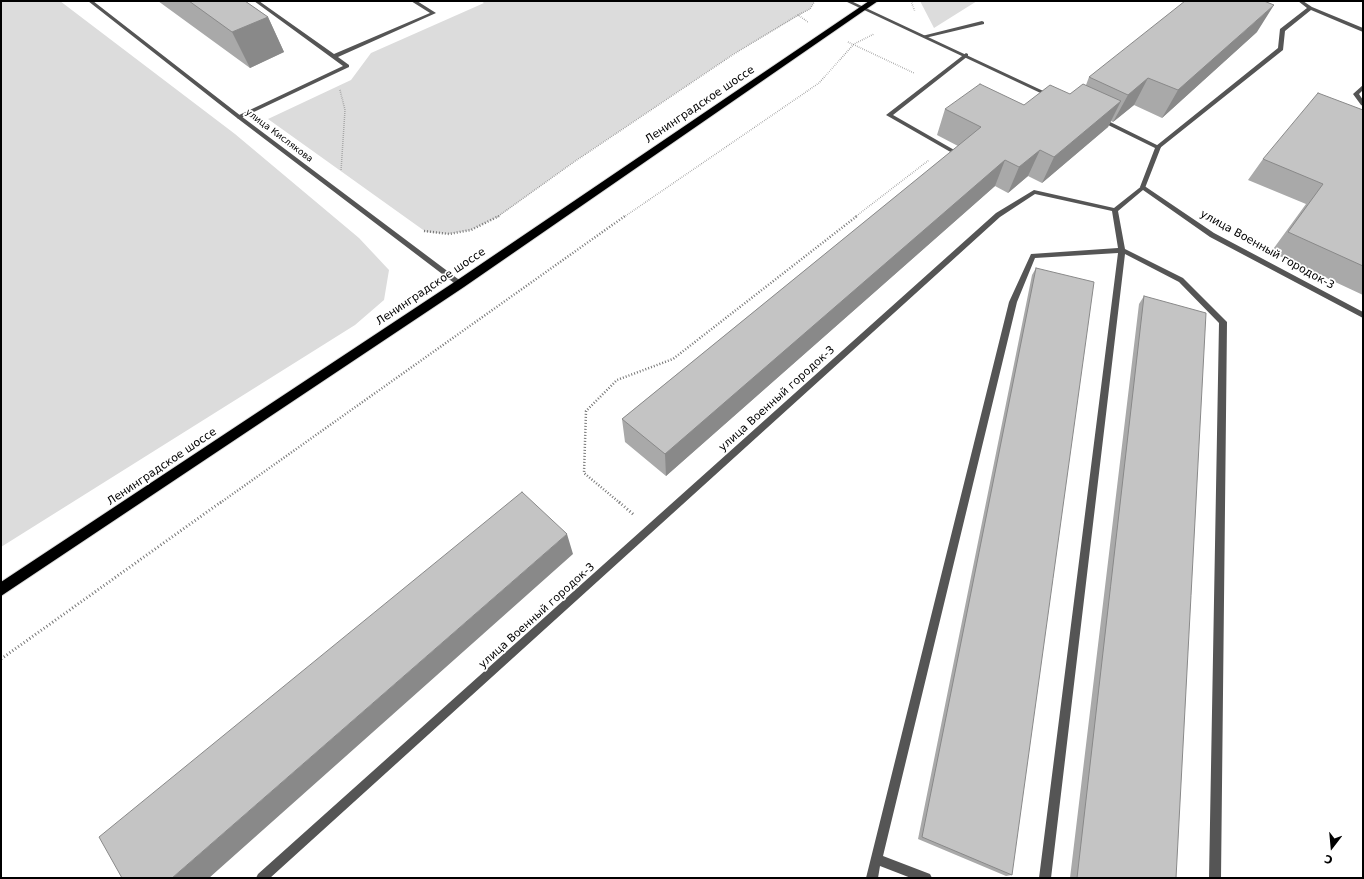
<!DOCTYPE html>
<html>
<head>
<meta charset="utf-8">
<style>
	body { margin:0 }
	#map { position:relative; width:1364px; height:879px; overflow:hidden; background:#fff; font-family:"DejaVu Sans",sans-serif }
	canvas { display:block }
	.frame { position:absolute; inset:0; border:2px solid #000; pointer-events:none }
	.north { position:absolute; left:1312px; top:827px; width:40px; height:40px; -webkit-text-stroke:3px #fff; paint-order:stroke; rotate:196deg; font-size:11px; font-weight:700; line-height:16px; text-align:center; color:#000 }
	.north::after { content:''; display:block; margin:auto; width:14px; height:18px; background:#000; clip-path:polygon(50% 0,100% 100%,50% 72%,0 100%) }
</style>
</head>
<body>
<div id="map">
<canvas width="1364" height="879"></canvas>
<div class="frame"></div>
<div class="north">С</div>
</div>
<script>
const context = document.querySelector('canvas').getContext('2d');
context.lineJoin = 'round';
function paint(path, color) { context.fillStyle = color; context.fill(path, 'evenodd'); }
const toPath = rows => new Path2D(rows.map(r => 'M' + r).join(''));
function trace(path, color, width, dash) { context.strokeStyle = color; context.lineWidth = width; context.lineCap = dash ? 'butt' : 'round'; context.setLineDash(dash || []); context.stroke(path); }
function write(font, color, halo, rows, align = 'center') {
  context.font = font + ' "DejaVu Sans",sans-serif'; context.lineWidth = 3.5; context.setLineDash([]); context.textBaseline = 'middle'; context.strokeStyle = halo; context.fillStyle = color; for (const [text, x, y, turn = 0] of rows) {
    context.save(); context.translate(x, y); context.rotate((+turn || 0) * Math.PI / 180); context.textAlign = isNaN(turn) ? turn : align; if (halo) context.strokeText(text, 0, 0); context.fillText(text, 0, 0); context.restore();
  }
}
const green = toPath([
	[1,1,60,1,235,134,359,238,389,270,384,300,355,325,1,547],
	[481,1,815,1,810,9,734,54,574,162,498,217,471,230,449,234,426,232,268,119,351,80,371,53,484,3],
	[920,1,977,1,934,28]
]);
const pathFar2 = toPath([
	[911,1,915,12],
	[798,15,810,9,815,1],
	[848,42,914,73],
	[340,90,345,110,341,171],
	[497,217,574,162,734,54,798,15,808,22],
	[624,217,819,83,854,44,874,34],
	[855,217,929,160]
]);
const pathFar1 = toPath([
	[424,231,449,234,471,230,499,216],
	[220,503,625,216],
	[620,503,584,473,586,411,617,380,673,359,857,216]
]);
const path = toPath([
	[619,502,634,515],
	[1,659,221,502]
]);
const lane = toPath([
	[254,1,259,1,334,54,430,13,411,1,417,1,436,13,338,57,349,65,349,67,239,119,237,118,237,116,343,66,254,1],
	[1298,1,1303,1,1312,7,1363,28,1363,32,1311,10,1285,31,1283,50,1160,148,1156,148,1156,146,1278,48,1280,29,1307,8,1298,1],
	[982,21,984,22,984,24,925,38,922,36,982,21],
	[966,53,968,54,968,56,893,115,956,151,956,153,954,154,886,115,966,53],
	[1363,85,1363,90,1359,94,1363,100,1363,106,1361,105,1353,94,1363,85],
	[1143,185,1214,233,1363,312,1363,318,1210,237,1143,190,1118,211,1125,249,1183,278,1227,322,1221,878,1209,878,1219,323,1179,282,1125,254,1051,878,1039,878,1118,253,1035,258,1017,302,883,856,930,874,932,878,911,878,880,866,878,878,866,878,1009,302,1031,254,1118,248,1112,211,1035,194,1000,217,270,878,256,878,258,874,996,213,1034,190,1114,208,1143,185]
]);
const street = toPath([
	[88,1,93,1,241,116,462,282,463,284,462,286,458,286,237,118,88,1],
	[845,1,851,1,1054,96,1049,97,845,1],
	[1100,117,1161,147,1145,188,1141,188,1140,187,1155,148,1098,120,1097,119,1100,117]
]);
const highway = toPath([
	[869,1,878,1,464,287,1,596,1,582,456,281,869,1]
]);
const wall = toPath([
	[158,1,245,1,268,17,284,52,250,68],
	[1257,32,1162,118,1134,105,1113,122,1111,121,1108,127,1042,183,1028,176,1008,193,995,186,666,476,625,442,622,419,958,146,937,135,945,109,1024,105,1070,94,1086,85,1089,77],
	[1363,110,1363,295,1271,252,1306,204,1248,180,1263,159],
	[1036,268,1012,875,1006,876,918,839,1032,275],
	[1144,296,1176,878,1070,878,1139,304]
]);
const shadedWall = toPath([
	[1274,5,1257,32,1162,118,1178,90],
	[268,17,284,52,250,68,232,32],
	[1148,78,1134,105,1113,122,1128,95],
	[1121,101,1108,127,1042,183,1054,157],
	[1040,150,1028,176,1008,193,1019,167],
	[1005,160,995,186,666,476,665,454],
	[567,534,573,554,209,878,172,878]
]);
const building = toPath([
	[189,1,245,1,268,17,232,32,189,1],
	[1185,1,1264,1,1274,5,1178,90,1148,78,1128,95,1089,77,1185,1],
	[980,84,1024,105,1050,85,1070,94,1083,84,1121,101,1054,157,1040,150,1019,167,1005,160,665,454,622,419,981,127,945,109,980,84],
	[1318,93,1363,110,1363,266,1288,232,1323,184,1263,159,1318,93],
	[1036,268,1094,282,1012,875,922,837,1036,268],
	[1144,296,1206,313,1176,878,1077,878,1144,296],
	[522,492,567,534,172,878,122,878,99,837,522,492]
]);
const farStreetnames = [
	["улица Кислякова",279,136,37]
];
const streetNames = [
	["Ленинградское шоссе",700,105,-34],
	["улица Военный городок-3",1267,250,29],
	["Ленинградское шоссе",431,287,-34],
	["улица Военный городок-3",777,399,-42],
	["Ленинградское шоссе",162,467,-34],
	["улица Военный городок-3",537,616,-42]
];
paint(green, '#dcdcdc');
trace(highway, '#dbdbdb', 2);
trace(pathFar2, '#777', 1.5, [0.5, 1.5]);
trace(pathFar1, '#777', 2.5, [1, 2]);
trace(path, '#777', 3, [1, 2.5]);
paint(lane, '#555');
paint(street, '#555');
paint(highway, '#000');
paint(wall, '#a9a9a9');
paint(shadedWall, '#898989');
paint(building, '#c4c4c4');
trace(building, '#898989', 1);
write('9px', '#000', '#fff', farStreetnames);
write('11px', '#000', '#fff', streetNames);
</script>
</body>
</html>
